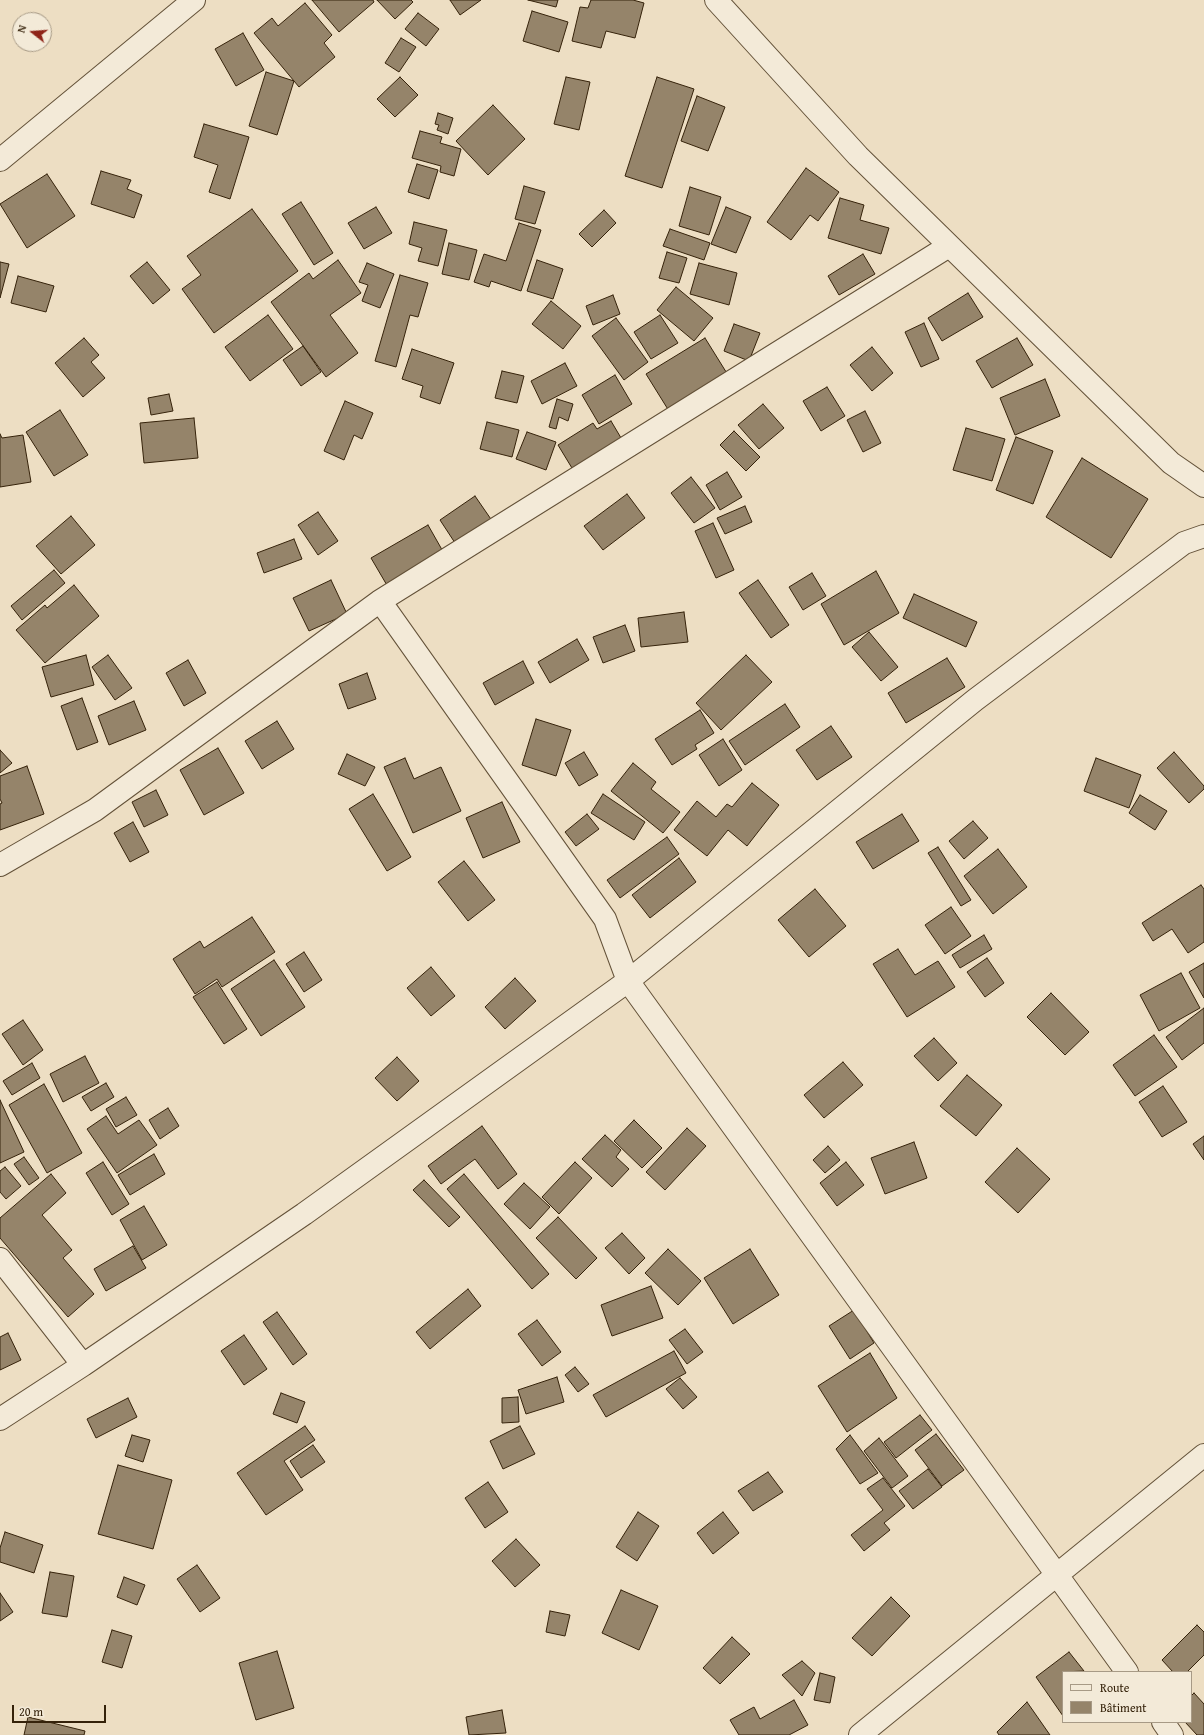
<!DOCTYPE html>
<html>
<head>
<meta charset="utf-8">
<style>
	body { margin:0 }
	#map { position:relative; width:1204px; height:1735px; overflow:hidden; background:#eddec3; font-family:"Gentium Book Plus",serif }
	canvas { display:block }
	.legend { position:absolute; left:1062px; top:1671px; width:130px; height:52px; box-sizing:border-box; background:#f3ead8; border:1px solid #a79a86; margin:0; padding:5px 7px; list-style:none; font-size:12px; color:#35220a }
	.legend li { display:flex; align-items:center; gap:8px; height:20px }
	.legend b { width:20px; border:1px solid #a79a86 }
	.north { position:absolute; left:12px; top:12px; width:40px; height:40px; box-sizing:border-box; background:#f3ead8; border:1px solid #a79a86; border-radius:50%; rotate:287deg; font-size:11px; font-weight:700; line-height:16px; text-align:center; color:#35220a }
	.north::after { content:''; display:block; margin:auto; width:14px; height:18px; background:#8f2418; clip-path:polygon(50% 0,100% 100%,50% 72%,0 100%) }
	.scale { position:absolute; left:12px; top:1705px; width:94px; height:18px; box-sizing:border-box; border:2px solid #35220a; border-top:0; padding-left:5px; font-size:12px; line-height:14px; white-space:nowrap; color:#35220a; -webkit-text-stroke:3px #f3ead8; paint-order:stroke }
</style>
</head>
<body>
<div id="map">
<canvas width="1204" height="1735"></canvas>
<ul class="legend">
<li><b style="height:5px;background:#f3ead8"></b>Route</li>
<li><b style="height:11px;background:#95846a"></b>Bâtiment</li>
</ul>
<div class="north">N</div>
<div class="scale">20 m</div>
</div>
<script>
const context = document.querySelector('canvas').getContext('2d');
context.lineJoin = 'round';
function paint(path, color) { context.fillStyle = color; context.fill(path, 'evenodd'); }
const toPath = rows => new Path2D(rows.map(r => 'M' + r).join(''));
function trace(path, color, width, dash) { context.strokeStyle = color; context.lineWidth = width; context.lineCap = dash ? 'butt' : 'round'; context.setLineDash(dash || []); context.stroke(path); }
const building = toPath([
	[312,0,373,0,374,2,339,32,312,0],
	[377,0,411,0,413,2,395,19,377,0],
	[450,0,481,0,460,15,450,0],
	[528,0,558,0,556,7,528,0],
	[591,0,633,0,644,3,635,38,606,31,601,48,572,41,580,7,588,8,591,0],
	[305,3,332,35,324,43,335,57,299,87,254,33,272,18,278,26,305,3],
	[532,11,568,22,559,52,523,41,532,11],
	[418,13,439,29,426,46,405,29,418,13],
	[243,33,264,70,236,86,215,49,243,33],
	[401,38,416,47,399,72,385,63,401,38],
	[266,72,294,81,277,135,249,126,266,72],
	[400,77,418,95,395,117,377,99,400,77],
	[566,77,590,82,579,130,554,124,566,77],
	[657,77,694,89,662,188,625,176,657,77],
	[697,96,725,107,708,151,681,141,697,96],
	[493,105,525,139,488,175,456,141,493,105],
	[438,113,453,118,448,134,437,130,439,125,435,124,438,113],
	[204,124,249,137,230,199,209,192,218,165,194,157,204,124],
	[420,131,442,137,440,143,461,149,454,176,440,172,441,166,412,158,420,131],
	[417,164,438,170,429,199,408,192,417,164],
	[806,168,839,192,818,221,810,215,791,240,767,222,806,168],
	[101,171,131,180,127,189,142,195,134,218,91,204,101,171],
	[47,174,75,216,27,248,0,204,47,174],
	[524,186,545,192,535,224,515,219,524,186],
	[690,187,721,197,709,235,679,226,690,187],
	[840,198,864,205,860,220,889,228,881,254,828,238,840,198],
	[301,202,333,253,314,265,282,214,301,202],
	[376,207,392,233,364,249,348,223,376,207],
	[726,207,751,217,736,253,711,244,726,207],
	[252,209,298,271,214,333,182,289,201,275,187,256,252,209],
	[604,210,616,223,592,247,579,234,604,210],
	[414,222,447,230,438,266,418,261,422,248,409,244,414,222],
	[519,223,541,230,521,291,491,281,489,287,474,282,484,254,506,261,519,223],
	[670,229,710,243,704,260,663,246,670,229],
	[449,243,477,250,469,280,442,274,449,243],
	[667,252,687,258,679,283,659,278,667,252],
	[863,254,875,274,839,295,828,276,863,254],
	[338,260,361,293,330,315,358,353,326,377,271,302,309,273,313,279,338,260],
	[537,260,563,269,553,299,527,291,537,260],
	[0,262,9,264,0,298,0,262],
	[147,262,170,290,153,304,130,276,147,262],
	[367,263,394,274,380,308,362,301,368,285,359,282,367,263],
	[699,263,737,273,729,305,690,294,699,263],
	[400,275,428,283,418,317,410,315,396,367,375,361,400,275],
	[18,276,54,286,46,312,11,303,18,276],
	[676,287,713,318,694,341,657,310,676,287],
	[968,293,983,317,942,341,928,318,968,293],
	[613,295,620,314,593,325,586,306,613,295],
	[551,301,581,326,563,349,532,324,551,301],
	[268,315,293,349,250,381,225,347,268,315],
	[660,315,678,343,651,359,634,332,660,315],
	[616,318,648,362,624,380,592,336,616,318],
	[924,323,939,359,921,367,905,332,924,323],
	[734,324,760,333,749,361,724,351,734,324],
	[84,338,99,355,91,362,105,378,83,397,55,363,84,338],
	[705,338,728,375,669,411,646,374,705,338],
	[1017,338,1033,365,992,388,976,361,1017,338],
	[303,346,321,372,301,386,283,360,303,346],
	[872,347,893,373,872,391,850,365,872,347],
	[412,349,454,363,440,404,420,397,423,386,402,379,412,349],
	[565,363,577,386,542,404,531,381,565,363],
	[502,371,524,376,517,403,495,398,502,371],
	[615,375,632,404,599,424,582,395,615,375],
	[1045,379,1060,416,1015,435,1000,398,1045,379],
	[827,387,845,416,821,431,803,401,827,387],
	[169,394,173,411,151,415,148,398,169,394],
	[557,399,573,404,568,421,559,417,556,429,549,427,557,399],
	[345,401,373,413,362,439,354,435,344,460,324,451,345,401],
	[763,404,784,428,759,449,738,425,763,404],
	[60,410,88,455,54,476,26,432,60,410],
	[865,411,881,443,863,452,847,420,865,411],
	[194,418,198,458,144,463,140,423,194,418],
	[611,421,627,448,578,478,558,445,593,423,597,429,611,421],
	[487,422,519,430,512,457,480,449,487,422],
	[966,428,1005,439,992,481,953,470,966,428],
	[734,431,760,457,746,471,720,445,734,431],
	[527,432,556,442,546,470,516,459,527,432],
	[0,434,2,438,23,435,31,482,0,487,0,434],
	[1016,437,1053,451,1033,504,996,490,1016,437],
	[1082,458,1148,499,1111,558,1046,517,1082,458],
	[727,472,742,497,720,510,706,485,727,472],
	[691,477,715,508,694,523,671,493,691,477],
	[627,494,645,518,603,550,584,526,627,494],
	[475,496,495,525,459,549,440,520,475,496],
	[745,506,752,522,725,534,717,518,745,506],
	[318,512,338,541,318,555,298,525,318,512],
	[71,516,95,545,61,574,36,546,71,516],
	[713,523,734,570,716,578,695,531,713,523],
	[428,525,445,555,388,587,371,558,428,525],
	[294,539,302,559,264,573,257,553,294,539],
	[54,570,65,583,22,620,11,606,54,570],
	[876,571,899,613,844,645,821,604,876,571],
	[812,573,826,596,803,610,789,587,812,573],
	[331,580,347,614,309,631,293,598,331,580],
	[758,580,789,625,771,638,739,593,758,580],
	[74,585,99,616,45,663,16,630,45,605,47,608,74,585],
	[914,594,977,622,966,647,903,618,914,594],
	[684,612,688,642,641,647,638,618,684,612],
	[625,625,635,651,603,663,593,637,625,625],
	[869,632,898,667,881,681,852,647,869,632],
	[577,639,589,660,550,683,538,662,577,639],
	[86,655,94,685,51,697,42,667,86,655],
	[108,655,132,688,115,700,92,667,108,655],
	[746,655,772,682,721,730,696,703,746,655],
	[947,658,965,687,906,723,888,693,947,658],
	[188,660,206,693,184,706,166,673,188,660],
	[523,661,534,683,495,705,483,683,523,661],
	[367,673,376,699,348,709,339,684,367,673],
	[82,698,98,742,77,750,61,706,82,698],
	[134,701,146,730,109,745,98,716,134,701],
	[785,704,800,727,745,765,729,741,785,704],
	[700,710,714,733,695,745,697,749,672,765,655,739,700,710],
	[536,719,571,730,556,776,522,765,536,719],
	[277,721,294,749,262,769,245,741,277,721],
	[831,726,852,757,817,780,796,750,831,726],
	[723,739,742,770,719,786,699,755,723,739],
	[218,748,244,793,204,815,180,770,218,748],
	[0,750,12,763,0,773,0,750],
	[584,752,598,775,579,786,565,763,584,752],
	[1174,752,1204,786,1204,789,1189,803,1157,768,1174,752],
	[347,754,375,767,365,786,338,774,347,754],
	[405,758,414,779,441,767,461,811,413,833,384,767,405,758],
	[1096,758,1141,775,1129,808,1084,791,1096,758],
	[633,763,656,782,651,789,680,812,663,833,611,791,633,763],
	[27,766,44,814,0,830,0,804,2,803,0,799,0,776,27,766],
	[752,783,779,805,747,846,728,830,707,856,674,830,697,801,716,817,727,804,732,807,752,783],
	[156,790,168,815,144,827,132,802,156,790],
	[373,794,411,857,387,871,349,809,373,794],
	[603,794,645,822,634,840,591,813,603,794],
	[1140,795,1167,811,1155,830,1129,813,1140,795],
	[502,802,520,842,483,858,466,818,502,802],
	[587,814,599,829,576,846,565,832,587,814],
	[902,814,919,841,873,869,856,842,902,814],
	[973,821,988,838,964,859,949,841,973,821],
	[133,822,149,852,130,862,114,833,133,822],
	[667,837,679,854,620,898,607,880,667,837],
	[938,847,971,900,961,906,928,853,938,847],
	[998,849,1027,887,993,914,964,876,998,849],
	[679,858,696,882,650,918,632,895,679,858],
	[464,861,495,900,468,921,438,882,464,861],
	[1201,885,1204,889,1204,942,1188,953,1172,929,1153,941,1142,923,1201,885],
	[815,889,846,926,809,957,778,920,815,889],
	[951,907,971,936,945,954,925,925,951,907],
	[252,917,275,952,222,987,217,979,195,994,173,959,200,941,204,948,252,917],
	[984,935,992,949,960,968,952,955,984,935],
	[898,949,915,975,938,961,955,987,907,1017,873,964,898,949],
	[304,952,322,980,304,992,286,964,304,952],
	[987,958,1004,983,985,997,967,972,987,958],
	[274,960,305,1007,261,1036,231,989,274,960],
	[1204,963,1204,998,1189,972,1204,963],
	[431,967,455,996,431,1016,407,988,431,967],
	[1181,973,1200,1008,1159,1031,1140,995,1181,973],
	[515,978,536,1001,505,1029,485,1007,515,978],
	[217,982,247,1029,224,1044,193,997,217,982],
	[1051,993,1089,1032,1065,1055,1027,1017,1051,993],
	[1204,1008,1204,1043,1182,1060,1166,1037,1204,1008],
	[23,1020,43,1050,23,1065,2,1034,23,1020],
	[1154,1035,1177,1067,1135,1096,1113,1065,1154,1035],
	[934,1038,957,1063,938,1081,914,1056,934,1038],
	[85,1056,99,1083,63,1102,50,1074,85,1056],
	[397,1057,419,1081,397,1101,375,1078,397,1057],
	[843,1062,863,1085,824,1118,804,1095,843,1062],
	[32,1063,40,1078,12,1095,3,1081,32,1063],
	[967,1075,1002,1105,976,1136,940,1106,967,1075],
	[106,1083,114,1097,91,1111,82,1097,106,1083],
	[44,1084,82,1153,47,1173,9,1105,44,1084],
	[1163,1086,1187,1122,1162,1137,1139,1102,1163,1086],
	[126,1097,137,1115,116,1127,106,1109,126,1097],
	[0,1100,24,1152,0,1163,0,1100],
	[168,1108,179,1126,160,1139,149,1120,168,1108],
	[106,1116,118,1134,139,1120,157,1145,117,1173,87,1129,106,1116],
	[634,1120,662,1148,642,1168,614,1141,634,1120],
	[482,1126,517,1174,498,1189,475,1159,441,1184,428,1166,482,1126],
	[687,1128,706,1146,665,1190,646,1172,687,1128],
	[605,1135,621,1150,616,1157,629,1169,612,1187,582,1159,605,1135],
	[1204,1136,1204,1160,1193,1144,1204,1136],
	[914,1142,927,1178,885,1194,871,1158,914,1142],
	[828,1146,840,1160,825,1173,813,1160,828,1146],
	[1017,1148,1050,1179,1018,1213,985,1182,1017,1148],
	[154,1154,165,1174,130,1195,118,1175,154,1154],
	[24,1157,39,1178,29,1185,14,1164,24,1157],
	[103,1162,129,1204,112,1215,86,1173,103,1162],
	[575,1162,592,1178,559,1214,542,1197,575,1162],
	[846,1162,864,1185,837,1206,820,1183,846,1162],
	[5,1167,21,1186,6,1199,0,1192,0,1171,5,1167],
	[51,1174,66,1193,42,1215,72,1250,63,1258,94,1294,68,1317,0,1238,0,1218,51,1174],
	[464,1174,549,1274,532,1289,447,1189,464,1174],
	[424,1180,460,1217,449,1227,413,1190,424,1180],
	[524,1183,550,1207,530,1229,504,1204,524,1183],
	[144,1206,167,1245,142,1260,120,1220,144,1206],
	[558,1217,597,1258,576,1279,536,1238,558,1217],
	[622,1233,645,1258,629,1274,605,1248,622,1233],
	[133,1246,146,1268,106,1291,94,1269,133,1246],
	[668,1249,701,1281,678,1305,645,1273,668,1249],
	[750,1249,779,1295,733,1324,704,1278,750,1249],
	[651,1286,663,1318,612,1336,601,1305,651,1286],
	[468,1289,481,1306,430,1349,416,1332,468,1289],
	[854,1310,874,1343,850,1359,829,1326,854,1310],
	[277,1312,307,1354,293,1365,263,1322,277,1312],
	[537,1320,561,1352,542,1366,518,1334,537,1320],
	[685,1329,703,1352,687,1364,669,1340,685,1329],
	[8,1333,21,1360,0,1370,0,1337,8,1333],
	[244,1335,267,1369,244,1385,221,1351,244,1335],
	[674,1351,686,1373,606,1417,593,1395,674,1351],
	[870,1353,897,1398,847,1432,818,1386,870,1353],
	[575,1367,589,1384,578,1392,565,1375,575,1367],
	[557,1377,564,1402,526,1414,518,1390,557,1377],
	[680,1378,697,1397,683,1409,666,1389,680,1378],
	[281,1393,305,1402,297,1423,273,1414,281,1393],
	[518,1397,519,1422,502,1423,502,1398,518,1397],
	[128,1398,137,1417,96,1438,87,1419,128,1398],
	[920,1415,932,1430,896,1458,884,1442,920,1415],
	[305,1426,315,1440,284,1461,303,1490,266,1515,237,1473,305,1426],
	[520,1426,535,1454,503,1469,490,1441,520,1426],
	[936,1434,964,1470,942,1486,915,1450,936,1434],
	[132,1435,150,1440,143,1462,125,1456,132,1435],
	[850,1435,878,1473,860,1484,836,1449,850,1435],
	[879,1438,908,1476,892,1488,864,1451,879,1438],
	[313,1445,325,1462,301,1478,290,1461,313,1445],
	[118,1465,172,1480,153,1549,98,1534,118,1465],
	[928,1469,942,1487,913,1509,899,1491,928,1469],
	[768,1472,783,1492,753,1511,738,1491,768,1472],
	[883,1478,905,1506,884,1523,890,1530,864,1551,851,1535,883,1510,867,1489,883,1478],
	[488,1482,508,1512,485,1528,465,1498,488,1482],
	[638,1512,659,1526,637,1561,616,1547,638,1512],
	[723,1512,739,1533,713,1554,697,1533,723,1512],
	[5,1532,43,1545,34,1573,0,1562,0,1548,5,1532],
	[516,1539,540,1565,515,1587,492,1561,516,1539],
	[197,1565,220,1598,200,1612,177,1579,197,1565],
	[50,1572,74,1576,67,1617,42,1613,50,1572],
	[124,1577,145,1585,137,1605,117,1597,124,1577],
	[621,1590,658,1606,639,1650,602,1633,621,1590],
	[0,1593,13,1612,0,1621,0,1593],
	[891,1597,910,1616,872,1656,852,1638,891,1597],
	[550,1611,570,1615,565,1636,546,1632,550,1611],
	[1197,1625,1204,1632,1204,1655,1187,1672,1173,1672,1162,1660,1197,1625],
	[112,1630,132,1636,122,1668,102,1662,112,1630],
	[732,1637,750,1654,720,1684,703,1668,732,1637],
	[277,1651,294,1708,256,1720,239,1663,277,1651],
	[1069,1652,1084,1671,1063,1672,1063,1716,1036,1677,1069,1652],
	[802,1661,815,1673,802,1696,782,1675,802,1661],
	[820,1673,835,1677,830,1703,814,1700,820,1673],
	[1194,1693,1204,1704,1204,1735,1197,1735,1185,1722,1191,1722,1191,1696,1194,1693],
	[794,1700,808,1725,789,1735,739,1735,730,1720,754,1707,760,1719,794,1700],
	[1027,1702,1050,1735,999,1735,997,1732,1027,1702],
	[502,1710,506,1733,469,1735,466,1717,502,1710],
	[28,1717,85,1731,84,1735,24,1735,28,1717]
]);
const minor = toPath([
	[716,0,858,156,1171,463,1204,486],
	[0,160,194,0],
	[380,601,605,919,628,981,1127,1672],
	[0,865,95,810,380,601,949,246],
	[0,1259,83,1365],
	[0,1419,83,1365,304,1214,628,981,975,700,1184,543,1204,536],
	[1163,1722,1172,1735],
	[860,1735,1204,1455]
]);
paint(building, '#95846a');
trace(building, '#35220a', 1);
trace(minor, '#635138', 24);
trace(minor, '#f3ead8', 22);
</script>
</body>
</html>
